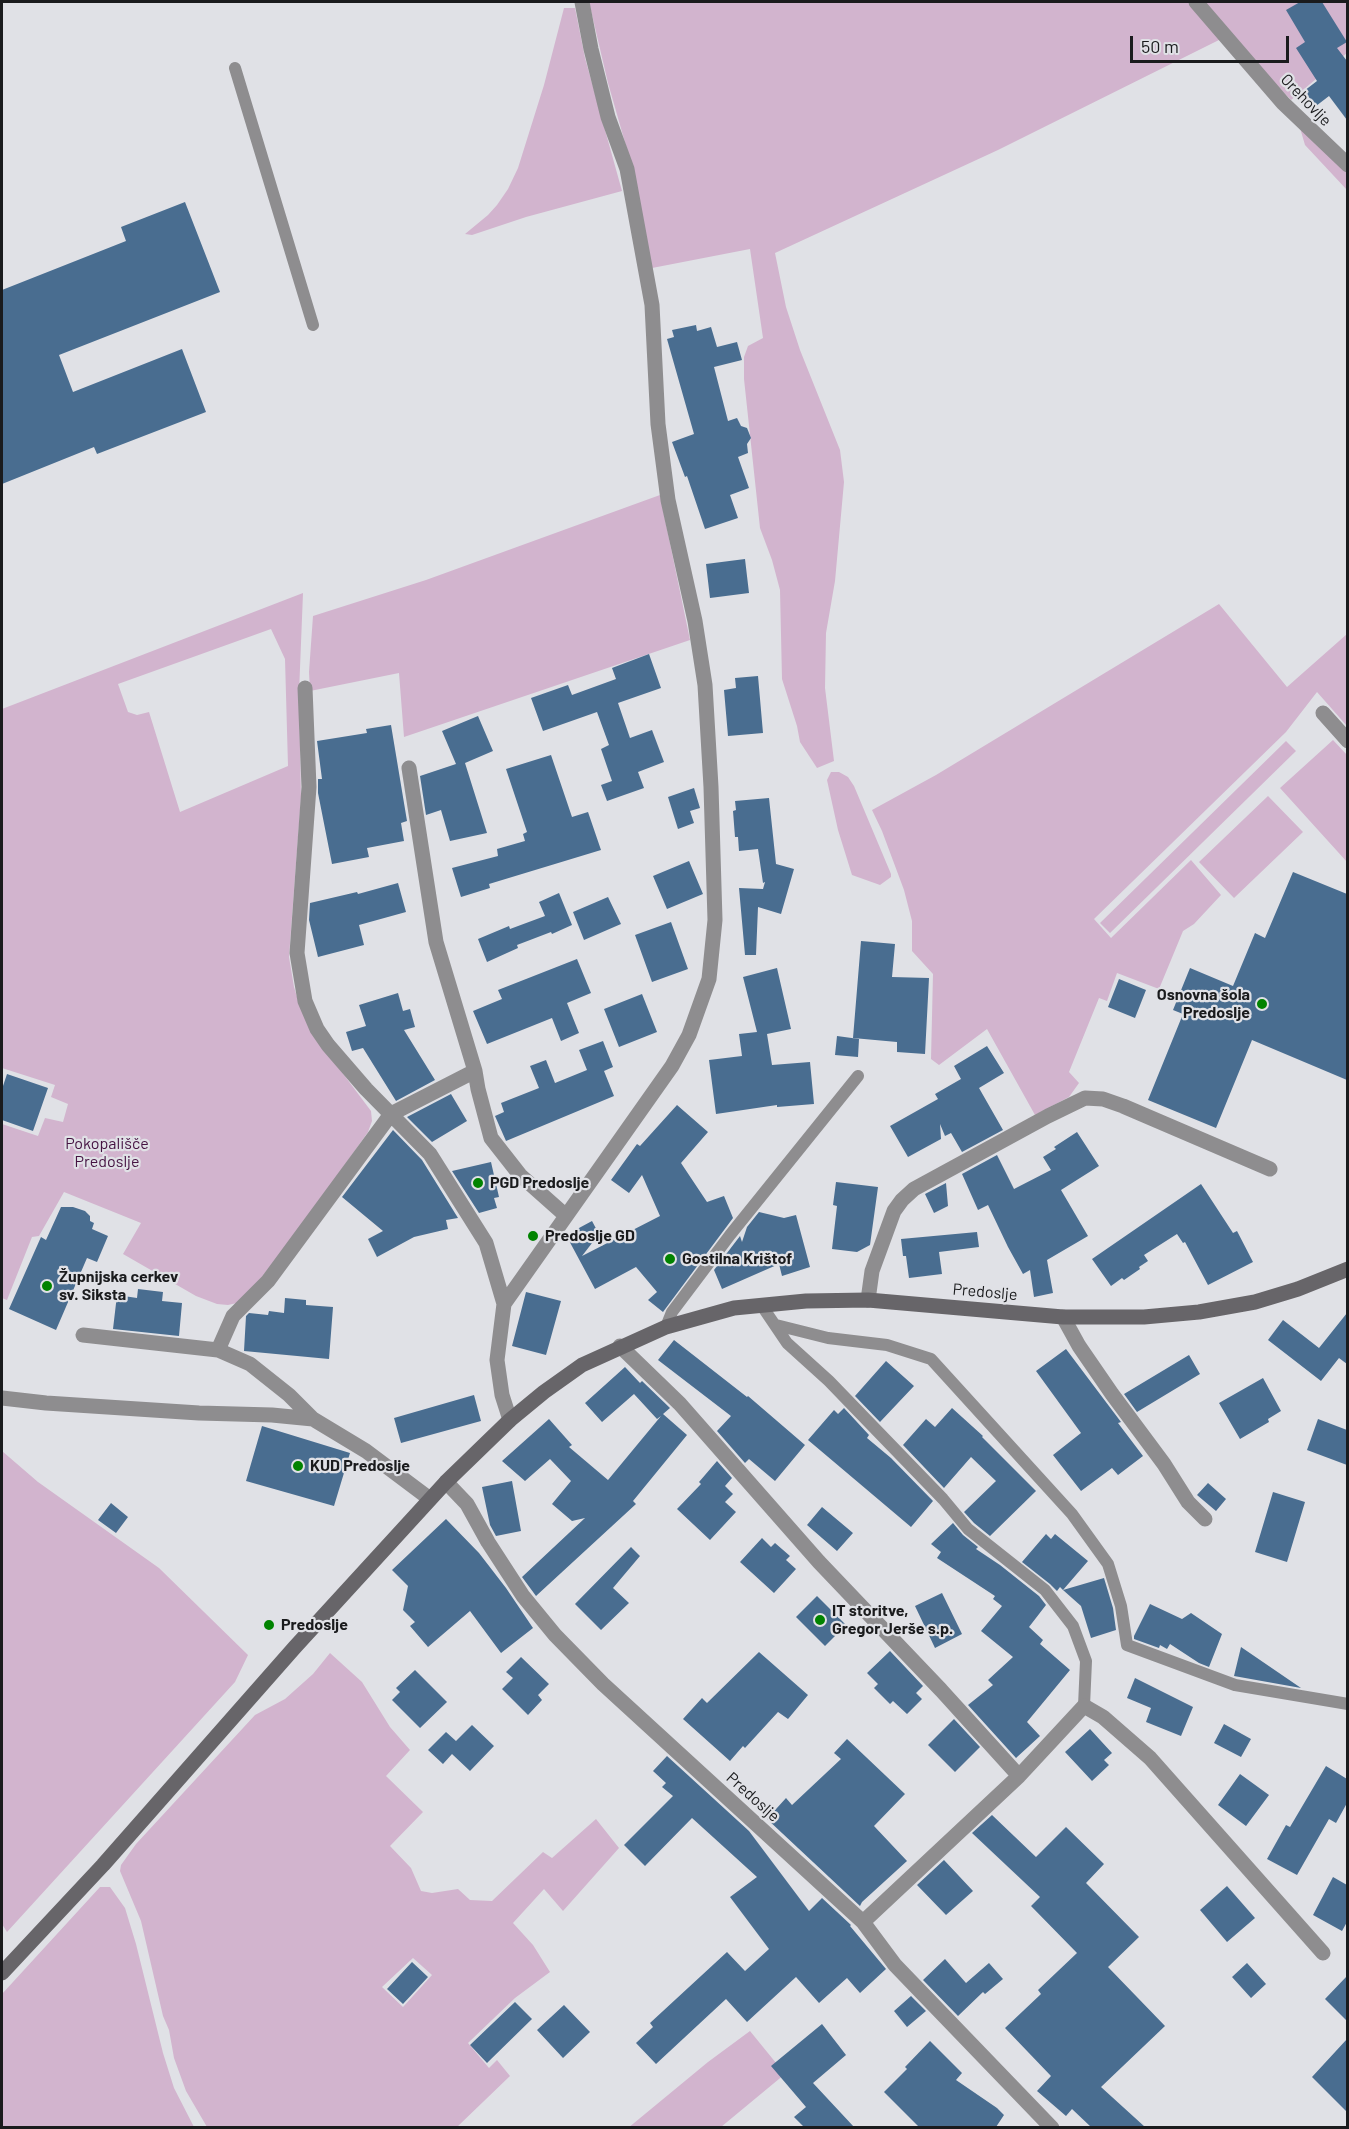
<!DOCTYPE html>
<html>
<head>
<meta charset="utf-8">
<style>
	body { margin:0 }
	#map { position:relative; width:1349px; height:2129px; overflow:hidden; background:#e0e1e6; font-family:Barlow,sans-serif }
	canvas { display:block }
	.frame { position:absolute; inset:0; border:3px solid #1a1b1d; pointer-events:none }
	.scale { position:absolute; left:1130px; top:36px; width:159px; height:27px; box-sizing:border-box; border:3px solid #1a1b1d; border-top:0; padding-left:8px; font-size:18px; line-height:21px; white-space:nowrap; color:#1a1b1d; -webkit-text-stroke:4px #e0e1e6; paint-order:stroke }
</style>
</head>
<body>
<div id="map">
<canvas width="1349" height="2129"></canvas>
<div class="frame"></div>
<div class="scale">50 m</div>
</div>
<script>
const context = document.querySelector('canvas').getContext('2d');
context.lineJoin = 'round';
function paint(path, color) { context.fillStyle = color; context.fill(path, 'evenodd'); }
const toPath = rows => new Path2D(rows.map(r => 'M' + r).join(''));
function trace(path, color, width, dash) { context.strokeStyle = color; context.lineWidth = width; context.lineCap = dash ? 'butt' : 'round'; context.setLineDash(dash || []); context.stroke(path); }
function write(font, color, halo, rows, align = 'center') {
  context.font = font + ' Barlow,sans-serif'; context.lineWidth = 4.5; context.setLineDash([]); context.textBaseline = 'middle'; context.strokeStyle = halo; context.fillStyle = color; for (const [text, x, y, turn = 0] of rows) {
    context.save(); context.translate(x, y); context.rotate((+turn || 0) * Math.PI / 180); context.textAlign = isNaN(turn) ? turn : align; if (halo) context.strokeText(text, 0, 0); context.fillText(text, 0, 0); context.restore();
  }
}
const green = toPath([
	[589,2,1190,2,1221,39,998,150,775,253,786,307,800,350,840,450,844,482,835,581,826,633,825,688,834,761,817,768,800,742,797,726,782,679,780,590,772,560,760,528,744,379,744,357,748,346,763,338,750,249,652,268,636,181,608,83],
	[1204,2,1347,2,1347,53,1291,100,1252,59],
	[564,8,575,8,585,58,622,191,526,217,472,235,465,234,488,215,497,205,508,189,518,168,544,85],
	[1300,128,1347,173,1347,190,1305,145],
	[660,495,690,640,404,737,399,673,310,691,309,672,313,616,426,580],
	[303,593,299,693,301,797,289,957,294,987,298,1000,326,1051,371,1111,372,1121,368,1132,294,1237,254,1287,237,1303,228,1305,217,1304,196,1296,123,1254,141,1223,64,1192,39,1236,32,1237,7,1300,2,1298,2,1124,38,1136,45,1118,63,1122,68,1104,51,1097,55,1085,2,1068,2,709],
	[271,629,285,659,288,766,180,812,149,712,137,715,128,712,118,684],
	[1219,604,1287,687,1347,634,1347,726,1317,692,1286,732,1094,919,1111,938,1191,860,1221,895,1194,924,1183,931,1159,989,1117,973,1107,1001,1099,998,1069,1072,1079,1083,1069,1097,1035,1115,987,1029,939,1065,931,1059,933,974,912,951,912,921,904,890,882,831,872,810,936,775],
	[1333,740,1347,755,1347,862,1280,788],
	[1286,741,1296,751,1110,933,1100,923],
	[831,772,839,772,848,777,854,786,891,874,891,877,880,885,852,875,838,830,827,780],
	[1268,796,1303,832,1234,898,1199,862],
	[2,1451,38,1482,159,1568,248,1655,235,1682,7,1932,2,1924],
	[330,1653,362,1682,390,1727,410,1750,386,1776,423,1812,390,1846,411,1868,421,1891,432,1893,458,1889,470,1900,492,1901,543,1852,552,1858,596,1819,619,1848,563,1911,544,1889,513,1923,533,1945,550,1972,515,1998,468,2043,489,2068,497,2060,510,2076,457,2127,207,2127,186,2091,174,2058,169,2030,163,2016,141,1921,120,1871,121,1865,136,1844,255,1715,285,1699,313,1674],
	[413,1958,432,1975,403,2007,382,1987],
	[100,1887,110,1887,125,1908,136,1944,163,2053,174,2088,194,2127,2,2127,2,1994],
	[750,2031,785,2074,721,2127,628,2128,708,2062]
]);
const building = toPath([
	[1300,2,1322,2,1347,42,1337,48,1347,61,1347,120,1329,96,1316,106,1304,91,1317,81,1296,48,1305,42,1286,10],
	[185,202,220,292,59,355,73,392,182,349,206,412,97,454,94,447,2,484,2,290,126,241,121,227],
	[696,325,697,331,711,327,717,347,737,342,742,360,714,367,728,421,737,418,741,426,747,428,751,438,747,444,748,453,738,457,749,488,730,495,738,518,705,529,687,476,685,477,672,442,694,434,667,339,674,337,672,330],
	[745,559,749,593,710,598,706,564],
	[649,654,661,688,618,703,630,738,652,730,664,762,638,772,644,788,607,801,601,785,612,781,601,749,609,745,597,712,543,731,531,698,568,685,572,695,616,679,612,668],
	[758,676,763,733,728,736,724,690,736,688,735,678],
	[478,716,493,751,465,763,487,833,450,841,441,810,426,815,420,776,456,764,442,731],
	[391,725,407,821,401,823,404,841,367,848,369,857,332,864,318,793,318,779,322,779,317,741,367,733,366,729],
	[551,755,572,817,588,812,601,850,489,884,490,888,461,897,452,868,498,856,497,849,525,841,523,834,527,832,506,769],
	[694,788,700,808,690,811,694,823,678,829,668,797],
	[769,798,776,864,794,869,781,914,758,907,756,955,745,955,739,888,763,889,765,882,763,883,758,849,739,851,738,837,735,837,733,811,736,810,735,801],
	[689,861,703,894,667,909,653,876],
	[1293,872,1347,894,1347,1080,1252,1040,1216,1128,1148,1100,1183,1014,1173,1010,1190,968,1233,986,1255,933,1265,938],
	[398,883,406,912,359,925,364,945,318,957,309,920,310,903,357,892,358,894],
	[559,893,572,925,552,934,551,932,517,945,518,948,487,962,478,939,509,926,510,929,545,916,539,902],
	[608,897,621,924,584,940,573,912],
	[671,922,688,969,652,982,635,935],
	[861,941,895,944,892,977,929,978,925,1054,897,1052,897,1042,853,1038],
	[577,959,591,993,567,1003,579,1033,561,1041,552,1018,487,1044,473,1011,502,999,498,990],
	[777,968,791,1029,767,1034,772,1065,810,1062,814,1104,777,1107,777,1105,716,1114,709,1060,742,1056,739,1034,757,1032,743,977],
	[1119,979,1146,990,1135,1018,1108,1007],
	[398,993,403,1011,410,1009,415,1027,404,1030,435,1080,396,1101,363,1048,352,1051,346,1032,366,1026,359,1005],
	[642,994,657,1032,619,1047,604,1009],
	[837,1036,859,1039,858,1057,835,1055],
	[603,1041,613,1067,604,1071,614,1096,506,1141,495,1116,504,1112,501,1103,539,1088,530,1066,546,1060,555,1083,587,1070,579,1050],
	[987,1046,1004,1073,979,1088,1003,1130,962,1152,951,1133,945,1136,940,1124,941,1139,908,1157,890,1126,938,1099,935,1094,961,1079,954,1066],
	[7,1074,48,1088,33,1131,2,1120,2,1089],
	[451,1094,467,1121,432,1142,407,1117],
	[677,1105,708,1132,681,1163,707,1202,724,1196,733,1218,663,1312,648,1300,657,1292,636,1267,595,1289,566,1235,592,1221,599,1234,582,1256,660,1216,642,1175,629,1193,611,1180,637,1144,640,1146],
	[393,1130,422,1160,458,1218,446,1220,448,1229,414,1237,377,1257,368,1239,383,1231,342,1197],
	[1077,1132,1099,1166,1061,1190,1088,1236,1047,1260,1053,1293,1034,1297,1030,1270,1023,1274,1008,1247,988,1205,978,1210,962,1174,997,1155,1014,1189,1051,1170,1043,1157,1056,1149,1054,1147],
	[491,1162,499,1197,494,1198,497,1208,479,1213,452,1171],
	[836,1182,878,1187,870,1245,857,1252,832,1249,837,1206,833,1205],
	[946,1183,948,1206,934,1213,925,1194],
	[1201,1184,1233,1233,1237,1231,1253,1262,1208,1285,1185,1242,1183,1243,1177,1234,1144,1255,1148,1261,1139,1267,1140,1269,1124,1280,1122,1278,1111,1286,1092,1259],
	[61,1207,73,1207,85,1211,90,1216,90,1221,94,1223,92,1229,108,1236,97,1262,87,1258,56,1330,9,1309,41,1237,46,1240],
	[759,1212,784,1218,796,1215,810,1267,782,1276,779,1264,722,1289,714,1270,740,1236,742,1242,747,1227],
	[977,1232,979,1247,939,1252,942,1274,909,1278,906,1256,903,1256,901,1239],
	[138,1289,163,1292,162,1301,182,1303,179,1336,113,1329,117,1295,137,1298],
	[526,1292,561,1301,546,1355,512,1346],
	[285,1298,306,1300,306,1305,333,1307,329,1359,244,1351,246,1316,249,1313,268,1315,269,1311,284,1313],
	[1347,1313,1347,1364,1339,1358,1321,1381,1268,1340,1283,1320,1319,1348],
	[674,1340,747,1397,748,1396,805,1445,775,1481,749,1459,745,1463,717,1431,731,1416,658,1360],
	[1066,1349,1121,1422,1118,1423,1143,1456,1118,1475,1112,1468,1081,1491,1053,1455,1081,1433,1036,1371],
	[1189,1355,1200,1374,1137,1412,1124,1394],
	[886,1361,914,1386,880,1422,855,1396],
	[625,1367,640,1383,642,1381,670,1408,663,1414,687,1435,633,1501,636,1504,536,1596,522,1577,585,1518,572,1521,552,1504,571,1481,550,1459,525,1481,502,1461,549,1419,572,1445,569,1447,608,1480,661,1416,657,1419,634,1394,602,1422,585,1403],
	[1263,1378,1281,1411,1268,1419,1269,1422,1240,1439,1219,1403],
	[474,1395,481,1421,401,1443,394,1418],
	[844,1408,869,1435,867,1438,891,1458,933,1501,911,1527,808,1440,834,1410,838,1414],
	[952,1408,983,1436,982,1437,1036,1491,990,1536,974,1523,964,1512,996,1481,971,1457,944,1488,903,1445,926,1419,935,1427],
	[1318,1419,1347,1430,1347,1465,1307,1450],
	[262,1426,350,1453,334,1506,246,1481],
	[717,1461,732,1478,725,1486,733,1494,725,1502,736,1512,710,1540,677,1509,701,1484,699,1482],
	[512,1481,521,1531,496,1536,490,1525,482,1487],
	[1208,1483,1226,1499,1216,1511,1197,1495],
	[1273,1492,1305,1502,1287,1562,1255,1552],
	[111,1503,128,1517,116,1533,98,1520],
	[822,1507,853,1533,837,1551,807,1525],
	[446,1519,479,1553,506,1588,533,1628,501,1653,470,1611,428,1647,410,1626,415,1622,403,1610,408,1586,392,1570],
	[953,1523,963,1535,978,1547,976,1549,1000,1565,1039,1596,1046,1605,1029,1627,1043,1640,1040,1644,1070,1670,1027,1722,1040,1736,1016,1758,968,1705,993,1685,988,1680,1013,1657,981,1631,1002,1606,993,1599,995,1596,937,1558,941,1552,931,1544],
	[1046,1534,1051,1539,1055,1534,1088,1561,1063,1590,1060,1587,1057,1591,1050,1584,1022,1562],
	[762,1538,771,1547,775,1543,790,1556,786,1560,796,1569,774,1593,740,1562],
	[631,1547,640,1556,613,1588,629,1603,601,1630,575,1604],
	[1104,1578,1113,1608,1116,1630,1091,1638,1081,1606,1063,1590],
	[942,1593,962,1634,935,1648,915,1606],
	[817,1596,846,1625,825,1646,796,1617],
	[1150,1604,1182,1619,1191,1613,1222,1634,1209,1667,1199,1663,1170,1644,1167,1649,1160,1645,1159,1648,1134,1639,1134,1636],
	[1241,1647,1301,1688,1234,1676],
	[890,1651,923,1686,916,1693,922,1699,907,1714,893,1701,890,1704,874,1688,878,1684,867,1673],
	[759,1652,808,1695,788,1719,778,1712,745,1748,743,1746,730,1761,683,1719,702,1698,707,1703],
	[521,1657,549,1684,538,1695,542,1700,528,1715,502,1689,513,1678,506,1672],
	[415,1670,447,1702,420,1728,392,1700,400,1692,396,1688],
	[1135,1678,1193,1707,1181,1736,1146,1722,1151,1708,1127,1698],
	[954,1719,980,1747,955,1772,928,1745],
	[1224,1724,1251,1739,1241,1757,1214,1743],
	[472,1725,494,1746,470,1771,452,1754,443,1764,428,1750,446,1732,456,1741],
	[1090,1729,1112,1753,1104,1760,1109,1765,1092,1781,1065,1752],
	[847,1739,905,1794,874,1826,907,1861,862,1902,860,1906,767,1819,786,1798,792,1805,841,1759,834,1753],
	[667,1756,749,1831,809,1911,822,1898,851,1925,850,1926,886,1969,860,1993,847,1978,819,2003,796,1977,747,2022,726,1999,656,2064,636,2043,653,2027,650,2023,727,1952,745,1971,769,1949,730,1897,757,1877,692,1818,645,1866,624,1845,673,1796,662,1787,666,1783,653,1771],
	[1326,1766,1347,1779,1347,1803,1336,1823,1329,1819,1297,1875,1267,1859,1286,1825,1290,1827],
	[1240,1774,1269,1795,1246,1826,1218,1805],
	[992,1815,1036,1857,1066,1827,1104,1864,1086,1883,1139,1937,1108,1967,1165,2026,1101,2087,1145,2127,1091,2127,1072,2109,1066,2116,1037,2091,1051,2076,1005,2028,1041,1994,1038,1990,1077,1953,1031,1906,1040,1897,972,1833],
	[944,1860,973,1891,946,1915,917,1885],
	[1333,1877,1347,1885,1347,1922,1342,1931,1313,1915],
	[1227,1886,1255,1918,1227,1942,1200,1910],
	[945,1959,966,1983,989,1963,1003,1979,985,1994,983,1992,958,2016,923,1980],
	[412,1962,428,1977,403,2004,387,1989],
	[1247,1963,1266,1984,1251,1998,1232,1977],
	[1347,1976,1347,2021,1325,1999],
	[911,1996,926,2011,907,2027,894,2011],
	[515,2002,532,2019,487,2063,470,2045],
	[564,2005,590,2032,563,2058,537,2030],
	[822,2024,846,2055,813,2083,854,2127,804,2127,794,2117,806,2107,771,2066],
	[1347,2039,1347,2112,1312,2077],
	[930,2041,962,2073,956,2080,997,2108,1004,2115,996,2127,919,2127,884,2092,907,2069,905,2067]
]);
const lane = toPath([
	[235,68,313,325],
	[762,1306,787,1343,829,1381,943,1499,968,1529,1045,1590,1073,1626,1086,1661,1084,1706],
	[776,1325,828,1338,887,1345,931,1359,1072,1514,1108,1564,1121,1606,1127,1645,1235,1685,1348,1704],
	[666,1327,672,1312,730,1235,858,1076]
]);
const street = toPath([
	[1196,2,1283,103,1348,165],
	[305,688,309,787,297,953,305,1001,317,1029,328,1045,366,1089,430,1154,486,1243,504,1304],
	[1323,713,1348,741],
	[475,1071,478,1089,491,1138,520,1175,565,1215],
	[868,1300,872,1271,894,1211,902,1200,914,1189,1048,1116,1085,1098,1103,1099,1123,1106,1270,1169],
	[1063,1317,1079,1346,1112,1394,1164,1464,1188,1502,1205,1519],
	[83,1335,218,1350],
	[620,1346,680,1404,819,1562,941,1690,1019,1776],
	[2,1398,46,1403,199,1413,272,1415,313,1419,366,1451,430,1499],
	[313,1419,289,1395,250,1364,218,1350,233,1316,268,1281,391,1114,475,1071,436,942,409,768],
	[510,1420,502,1395,497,1360,504,1304,672,1066,689,1035,709,979,715,920,711,787,705,685,695,621,668,500,658,424,652,305,627,169,608,117,591,49,582,2],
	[446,1482,467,1504,488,1542,523,1596,555,1635,603,1684,863,1922,895,1965,1052,2128],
	[863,1922,1019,1776,1084,1706,1103,1717,1150,1758,1323,1953]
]);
const secondary = toPath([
	[2,1973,103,1865,295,1647,446,1482,510,1420,544,1392,582,1365,666,1327,734,1308,806,1301,868,1300,1063,1317,1144,1317,1199,1312,1255,1302,1298,1289,1348,1269]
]);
const markers = [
	[1262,1004,6,"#018300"],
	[478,1183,6,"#018300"],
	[533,1236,6,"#018300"],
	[670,1259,6,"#018300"],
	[47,1286,6,"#018300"],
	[298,1466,6,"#018300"],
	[820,1620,6,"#018300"],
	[269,1625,6,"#018300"]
];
const streetNames = [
	["Orehovlje",1306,100,46],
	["Predoslje",985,1292,5],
	["Predoslje",753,1797,42]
];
const poiNames = [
	["Osnovna šola",1250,995,"right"],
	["Predoslje",1250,1013,"right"],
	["PGD Predoslje",490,1183],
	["Predoslje GD",545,1236],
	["Gostilna Krištof",682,1259],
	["Župnijska cerkev",59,1277],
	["sv. Siksta",59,1295],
	["KUD Predoslje",310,1466],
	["IT storitve,",832,1611],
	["Gregor Jerše s.p.",832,1629],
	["Predoslje",281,1625]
];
const parkNames = [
	["Pokopališče",107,1144],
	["Predoslje",107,1162]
];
paint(green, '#d2b4ce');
paint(building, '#496d90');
trace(lane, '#8e8d8f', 12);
trace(street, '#8e8d8f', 15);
trace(secondary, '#676569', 15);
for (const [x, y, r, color] of markers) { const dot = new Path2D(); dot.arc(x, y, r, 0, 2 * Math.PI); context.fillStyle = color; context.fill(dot); trace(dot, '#e0e1e6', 2); }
write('16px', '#1a1b1d', '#e0e1e6', streetNames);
write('bold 16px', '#1a1b1d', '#e0e1e6', poiNames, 'left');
write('16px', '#451342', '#e0e1e6', parkNames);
</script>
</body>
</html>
